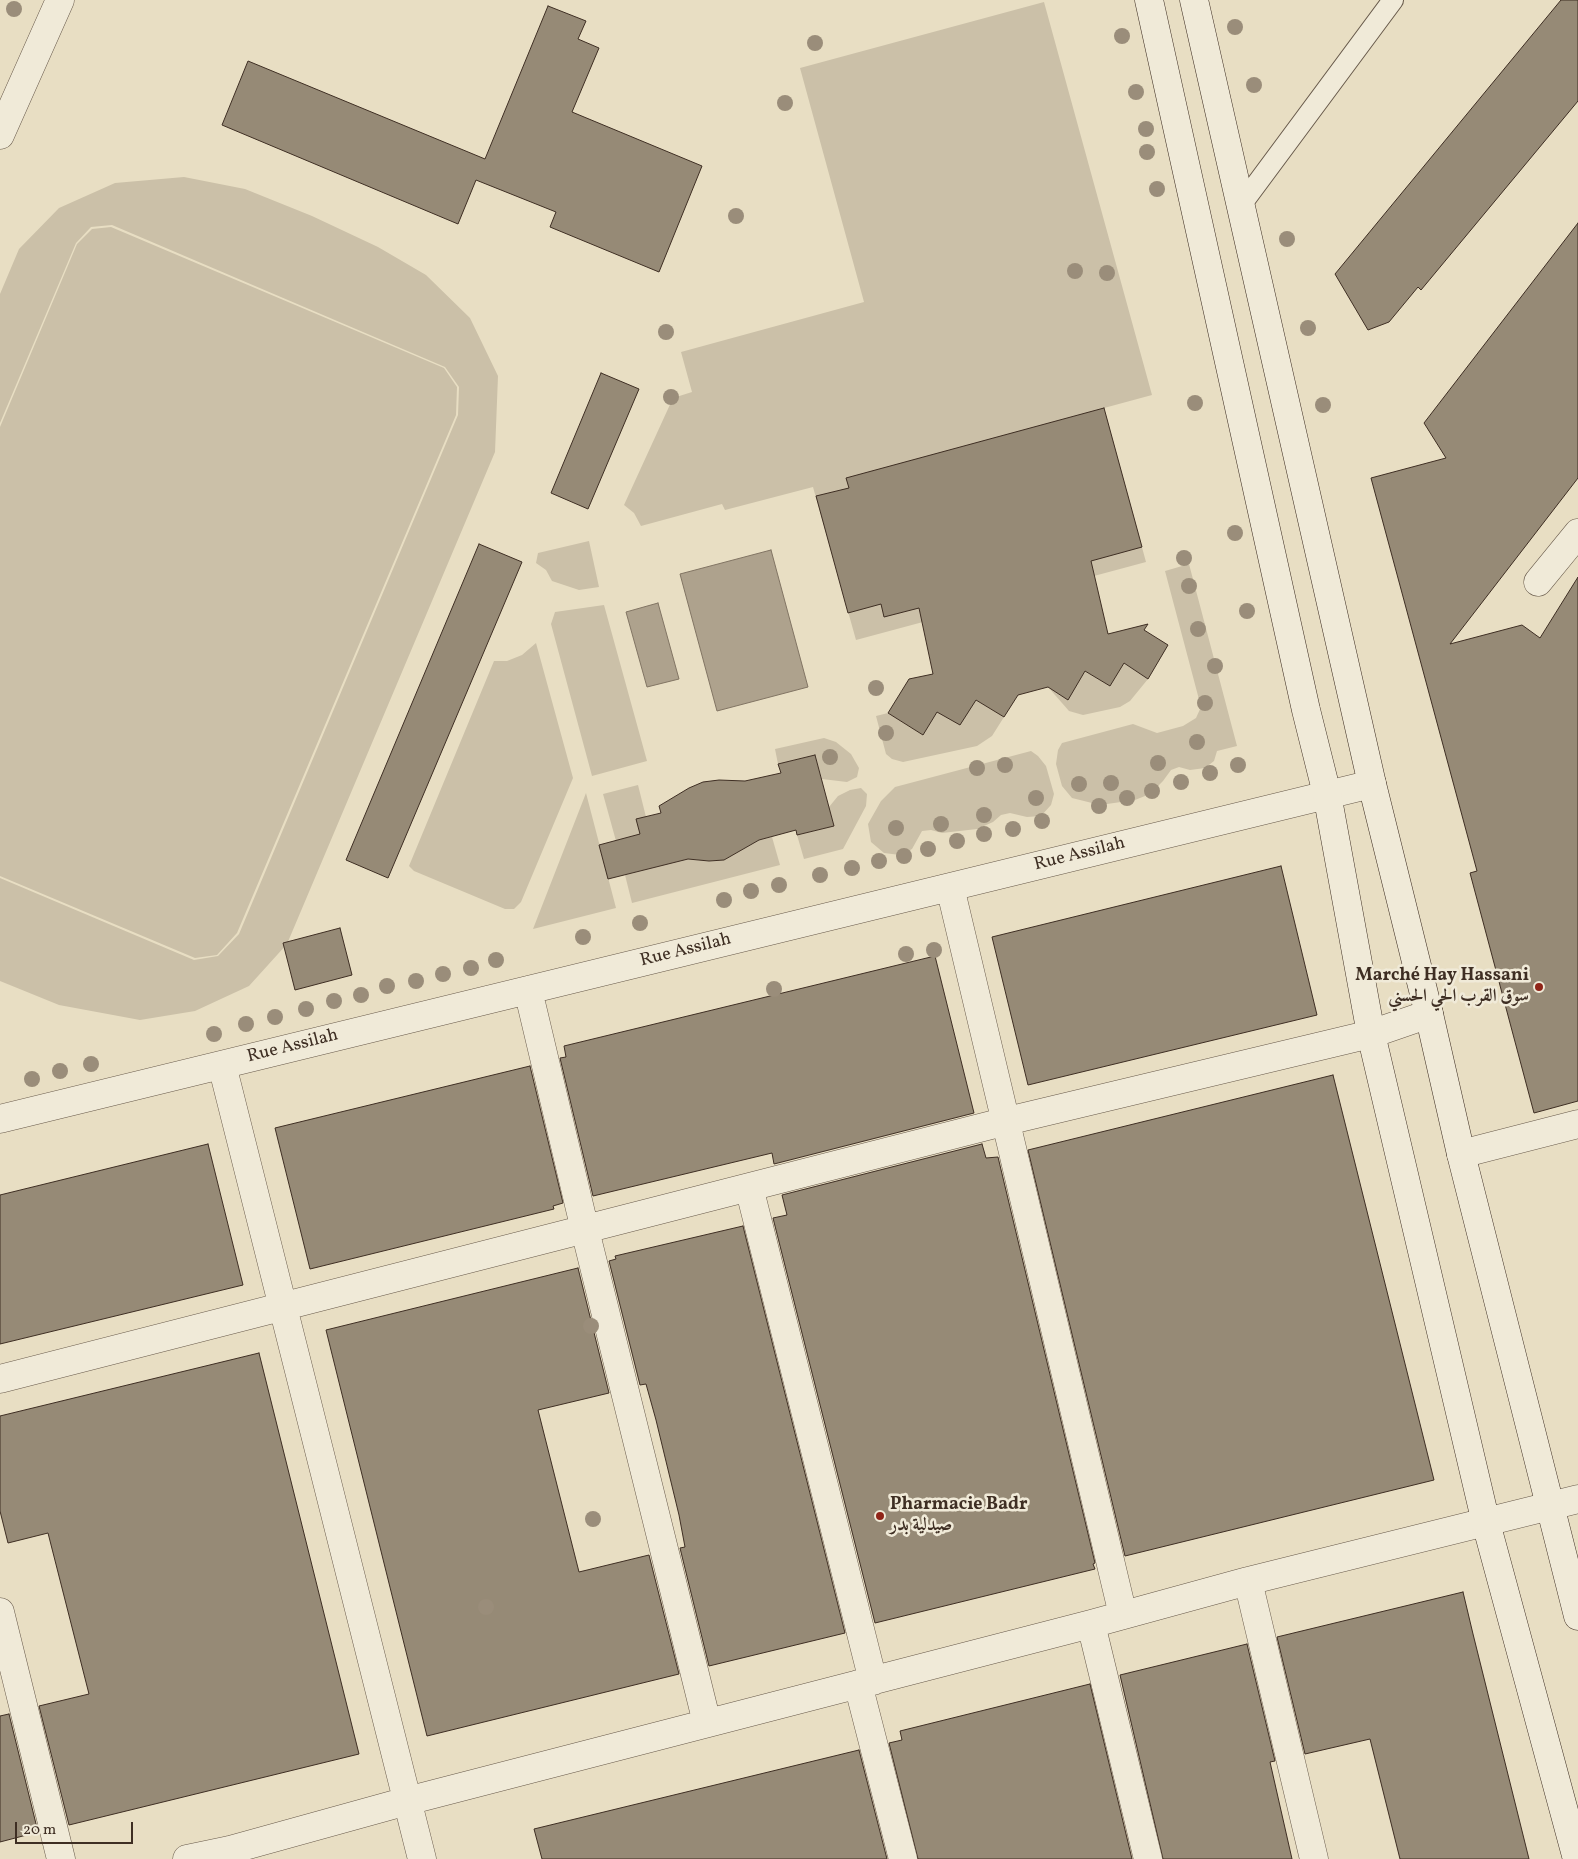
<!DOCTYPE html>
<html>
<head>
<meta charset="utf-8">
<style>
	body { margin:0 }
	#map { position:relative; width:1578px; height:1859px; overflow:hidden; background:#e8dec3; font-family:Vollkorn,serif }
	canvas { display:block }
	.scale { position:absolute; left:15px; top:1822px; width:118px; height:22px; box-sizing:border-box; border:2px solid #3e2e23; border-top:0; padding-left:6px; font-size:15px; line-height:18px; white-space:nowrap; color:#3e2e23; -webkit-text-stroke:4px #f0ead8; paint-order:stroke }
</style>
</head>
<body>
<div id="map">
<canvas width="1578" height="1859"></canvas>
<div class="scale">20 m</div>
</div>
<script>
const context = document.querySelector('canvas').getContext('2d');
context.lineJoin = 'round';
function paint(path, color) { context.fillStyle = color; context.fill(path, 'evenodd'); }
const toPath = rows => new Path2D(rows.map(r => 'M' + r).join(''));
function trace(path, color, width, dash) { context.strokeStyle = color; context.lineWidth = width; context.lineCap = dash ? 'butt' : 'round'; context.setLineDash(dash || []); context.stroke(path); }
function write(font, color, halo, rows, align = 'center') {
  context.font = font + ' Vollkorn,Amiri,serif'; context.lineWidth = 5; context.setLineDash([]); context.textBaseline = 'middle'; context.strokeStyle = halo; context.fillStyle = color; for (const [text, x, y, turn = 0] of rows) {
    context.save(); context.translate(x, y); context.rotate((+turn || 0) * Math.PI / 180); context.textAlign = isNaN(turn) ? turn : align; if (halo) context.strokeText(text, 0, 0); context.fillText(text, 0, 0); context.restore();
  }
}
const green = toPath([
	[1044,2,1152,395,1104,408,1146,562,856,640,813,487,725,510,722,504,641,526,634,513,624,505,673,398,692,392,681,352,864,302,800,68],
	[184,177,245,189,312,216,378,247,426,275,470,318,498,376,495,452,287,944,249,986,195,1011,140,1020,59,1005,0,981,0,878,194,960,218,956,239,934,458,415,459,387,445,367,112,225,91,227,76,243,0,423,0,294,19,249,59,208,115,183],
	[111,227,444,368,457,387,456,415,237,933,217,955,195,958,0,876,0,427,77,244,92,229],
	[589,541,599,587,579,590,552,581,546,570,536,563,538,553],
	[1189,564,1237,746,1217,751,1214,761,1205,768,1190,770,1179,767,1171,770,1163,781,1150,794,1135,800,1100,805,1072,798,1062,786,1056,764,1058,750,1062,743,1133,724,1157,733,1183,726,1196,718,1201,707,1165,571],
	[604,605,647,761,592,776,551,624,555,612],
	[536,643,573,778,521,902,514,909,505,909,414,871,409,866,494,661,507,661,522,655],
	[1124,663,1148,679,1130,701,1120,707,1083,715,1069,711,1048,687,1068,699,1085,671,1110,686],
	[976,700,1004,717,992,736,977,746,903,762,892,759,886,754,876,716,888,713,923,735,937,712],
	[824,738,836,742,851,754,859,768,857,777,847,782,822,779,815,755,778,764,775,749],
	[1031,751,1038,756,1046,766,1054,794,1051,805,1041,816,1027,817,1010,813,1001,815,993,822,977,829,942,833,931,830,922,831,912,849,900,855,884,853,871,842,868,824,881,801,895,787],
	[638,785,646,817,641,835,616,841,603,794],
	[861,788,867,794,866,806,843,849,804,859,797,835,834,826,829,807,838,796,850,790],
	[586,793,616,908,533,929],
	[772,837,780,865,632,903,625,875,686,859,709,861,724,860,759,840]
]);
const water = toPath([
	[771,550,808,687,717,711,680,574,771,550],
	[658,603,679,679,647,687,626,612,658,603]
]);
const building = toPath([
	[1561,0,1578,0,1578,101,1421,290,1418,287,1389,322,1368,330,1335,274,1561,0],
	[548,6,586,21,578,39,599,48,572,112,702,166,659,272,550,227,556,212,476,180,458,224,222,125,248,61,485,159,548,6],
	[1578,223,1578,478,1450,644,1522,625,1540,638,1578,577,1578,1101,1534,1113,1470,873,1477,871,1371,478,1446,458,1424,423,1578,223],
	[601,373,639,389,588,509,551,493,601,373],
	[1104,408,1142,547,1091,561,1108,634,1148,624,1144,630,1168,645,1148,679,1124,663,1110,686,1085,671,1068,700,1048,687,1018,695,1004,717,976,700,960,725,937,712,923,735,888,713,909,679,933,674,919,608,884,617,881,604,848,613,816,496,849,488,846,478,1104,408],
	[479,544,522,562,388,878,346,860,479,544],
	[815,755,834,826,797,835,796,830,759,840,724,860,709,861,688,859,608,879,599,845,640,834,636,819,661,813,659,806,689,788,703,782,719,780,745,781,781,773,778,764,815,755],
	[1281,866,1317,1015,1028,1085,992,937,1281,866],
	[340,928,352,975,295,990,283,943,340,928],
	[935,956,974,1113,774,1164,772,1153,593,1196,560,1058,566,1057,564,1046,935,956],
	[530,1066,563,1203,553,1206,554,1209,310,1269,275,1128,530,1066],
	[1333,1075,1434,1480,1125,1556,1028,1150,1333,1075],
	[208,1144,243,1285,0,1344,0,1195,208,1144],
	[982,1144,986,1158,998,1157,1095,1563,1093,1564,1095,1569,875,1623,773,1218,787,1215,782,1195,982,1144],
	[743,1226,845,1633,709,1666,680,1548,685,1547,679,1515,656,1420,646,1384,640,1385,609,1261,616,1259,615,1256,743,1226],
	[578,1268,609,1393,538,1410,579,1572,649,1555,679,1674,427,1736,326,1330,578,1268],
	[259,1353,359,1754,69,1825,39,1706,89,1694,48,1533,8,1543,0,1511,0,1416,259,1353],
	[1463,1592,1473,1634,1529,1859,1400,1859,1370,1739,1305,1754,1277,1637,1463,1592],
	[1247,1644,1275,1761,1270,1762,1292,1859,1163,1859,1120,1675,1247,1644],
	[1090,1684,1132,1859,918,1859,889,1743,902,1740,900,1731,1090,1684],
	[9,1714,38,1832,0,1842,0,1716,9,1714],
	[859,1750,887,1859,542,1859,534,1829,859,1750]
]);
const lane = toPath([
	[1241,205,1393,0]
]);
const street = toPath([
	[0,135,60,0],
	[1538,582,1578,533],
	[950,887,1123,1615],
	[528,990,585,1230,707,1723],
	[222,1065,422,1859],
	[0,1119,1372,784],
	[1461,1154,1578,1124],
	[749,1187,873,1681],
	[0,1379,1007,1121,1371,1034,1429,1014],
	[1248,1581,1314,1859],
	[0,1612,61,1859],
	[1091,1624,1148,1859],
	[858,1684,903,1859],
	[187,1859,230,1850,407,1801,1091,1624,1248,1581,1578,1499]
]);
const secondary = toPath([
	[1149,0,1306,710,1327,794,1371,1034,1486,1523,1577,1859],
	[1194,0,1372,784,1429,1014,1461,1154,1578,1616]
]);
const trees = [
	[14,9],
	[1235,27],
	[1122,36],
	[815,43],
	[1254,85],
	[1136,92],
	[785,103],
	[1146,129],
	[1147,152],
	[1157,189],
	[736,216],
	[1287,239],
	[1075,271],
	[1107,273],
	[1308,328],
	[666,332],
	[671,397],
	[1195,403],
	[1323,405],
	[1235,533],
	[1184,558],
	[1189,586],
	[1247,611],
	[1198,629],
	[1215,666],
	[876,688],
	[1205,703],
	[886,733],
	[1197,742],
	[830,757],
	[1158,763],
	[1005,765],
	[1238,765],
	[977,768],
	[1210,773],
	[1181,782],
	[1111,783],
	[1079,784],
	[1152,791],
	[1036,798],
	[1127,798],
	[1099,806],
	[984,815],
	[1042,821],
	[941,824],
	[896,828],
	[1013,829],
	[984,834],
	[957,841],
	[928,849],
	[904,856],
	[879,861],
	[852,868],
	[820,875],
	[779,885],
	[751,891],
	[724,900],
	[640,923],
	[583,937],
	[934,950],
	[906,954],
	[496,960],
	[471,968],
	[443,974],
	[416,981],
	[387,986],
	[774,989],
	[361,995],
	[334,1001],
	[306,1009],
	[275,1017],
	[246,1024],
	[214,1034],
	[91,1064],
	[60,1071],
	[32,1079],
	[591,1326],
	[593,1519],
	[486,1607]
];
const markers = [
	[1539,987,5,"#8f2418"],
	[880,1516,5,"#8f2418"]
];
const streetNames = [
	["Rue Assilah",1080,855,-14],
	["Rue Assilah",686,951,-14],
	["Rue Assilah",293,1047,-14]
];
const poiNames = [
	["Marché Hay Hassani",1529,977],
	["سوق القرب الحي الحسني",1529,998],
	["Pharmacie Badr",890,1506,"left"],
	["صيدلية بدر",890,1527,"left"]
];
paint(green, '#cbc0a8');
paint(water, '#aea28d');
trace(water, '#817463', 1);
paint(building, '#968a76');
trace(building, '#3e2e23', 1);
trace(lane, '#685a4b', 22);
trace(street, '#685a4b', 29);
trace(secondary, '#3e2e23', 29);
trace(lane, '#f0ead8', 20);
trace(street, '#f0ead8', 28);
trace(secondary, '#f0ead8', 28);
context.fillStyle = '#9a8d7a';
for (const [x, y] of trees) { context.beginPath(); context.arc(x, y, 8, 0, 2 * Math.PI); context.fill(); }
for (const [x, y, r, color] of markers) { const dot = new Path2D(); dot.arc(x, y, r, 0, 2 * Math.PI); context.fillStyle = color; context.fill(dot); trace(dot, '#f0ead8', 2); }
write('18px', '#3e2e23', '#f0ead8', streetNames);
write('bold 18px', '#3e2e23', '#f0ead8', poiNames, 'right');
</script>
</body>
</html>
